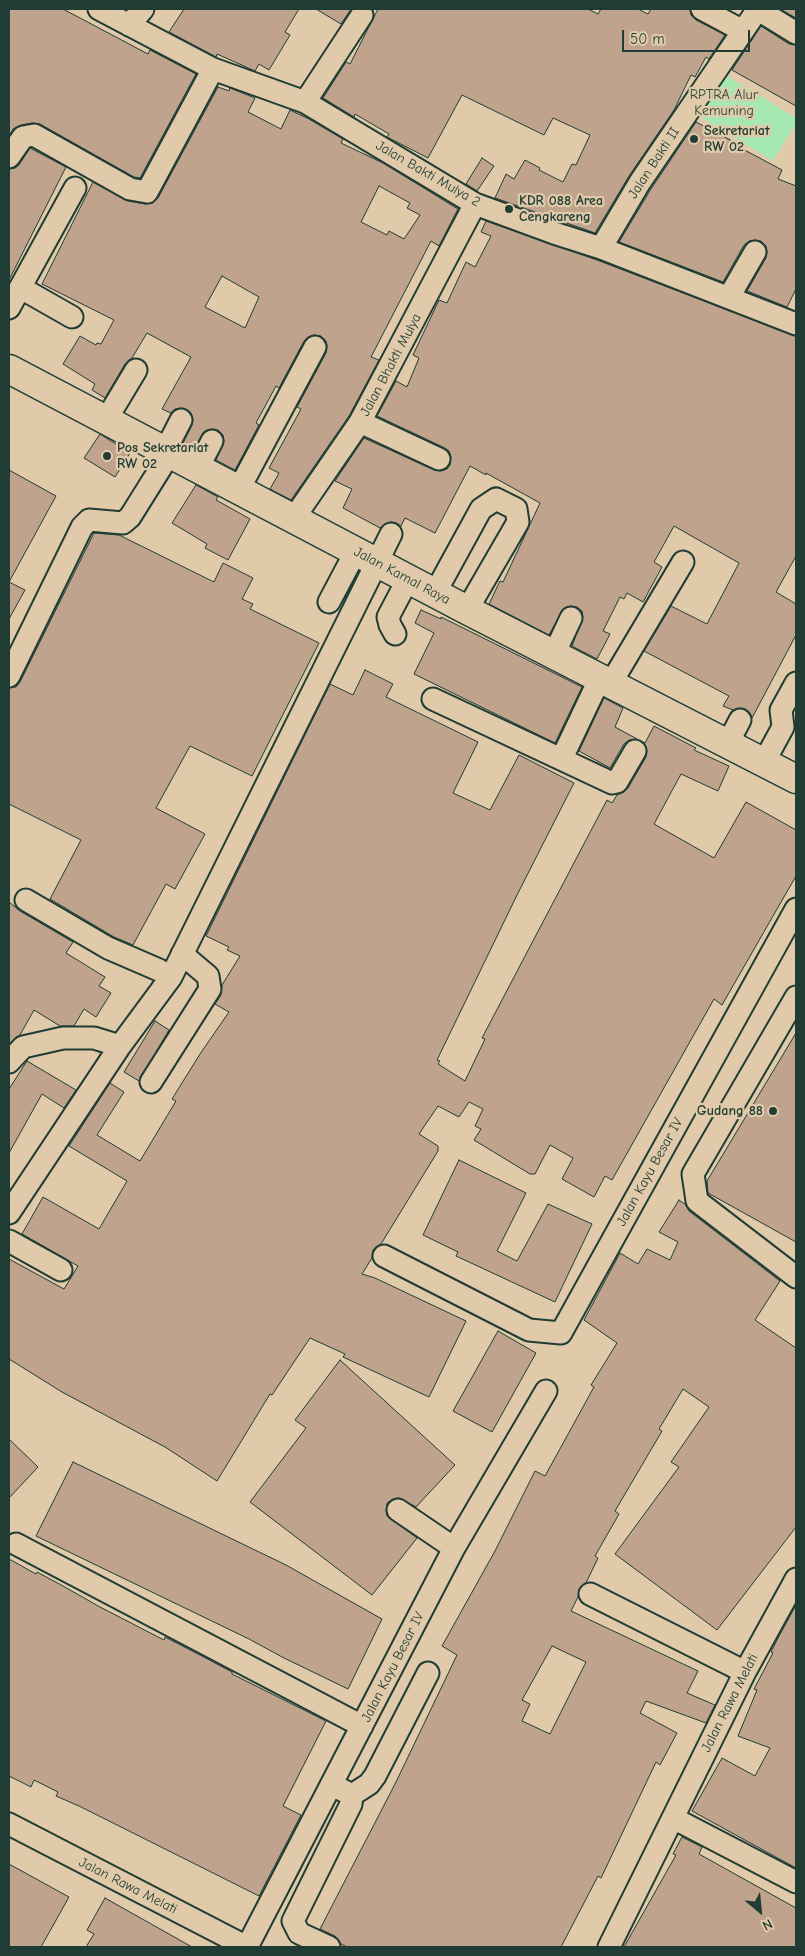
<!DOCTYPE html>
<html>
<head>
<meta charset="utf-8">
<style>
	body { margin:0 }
	#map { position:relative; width:805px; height:1956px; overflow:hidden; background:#e1caaa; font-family:"Comic Neue",sans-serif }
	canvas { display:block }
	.frame { position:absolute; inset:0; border:10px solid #1f3d34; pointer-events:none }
	.north { position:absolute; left:735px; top:1886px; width:50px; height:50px; -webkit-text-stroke:4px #e1caaa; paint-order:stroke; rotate:152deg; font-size:14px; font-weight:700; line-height:20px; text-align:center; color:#1f3d34 }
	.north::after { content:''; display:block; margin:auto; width:18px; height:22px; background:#1f3d34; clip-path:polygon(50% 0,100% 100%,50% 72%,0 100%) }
	.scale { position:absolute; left:622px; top:30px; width:128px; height:22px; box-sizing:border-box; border:2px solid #1f3d34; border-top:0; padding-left:6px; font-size:15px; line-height:18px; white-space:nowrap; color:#1f3d34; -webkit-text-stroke:4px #e1caaa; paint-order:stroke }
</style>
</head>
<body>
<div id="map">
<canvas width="805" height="1956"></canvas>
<div class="frame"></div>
<div class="north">N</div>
<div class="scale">50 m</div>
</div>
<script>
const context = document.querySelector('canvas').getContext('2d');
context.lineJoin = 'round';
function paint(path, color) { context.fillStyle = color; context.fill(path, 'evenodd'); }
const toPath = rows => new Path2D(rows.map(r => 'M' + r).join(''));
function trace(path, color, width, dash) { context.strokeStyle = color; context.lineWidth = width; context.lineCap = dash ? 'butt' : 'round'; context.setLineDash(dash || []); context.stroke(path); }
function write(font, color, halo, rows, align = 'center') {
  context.font = font + ' "Comic Neue",sans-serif'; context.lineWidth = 4.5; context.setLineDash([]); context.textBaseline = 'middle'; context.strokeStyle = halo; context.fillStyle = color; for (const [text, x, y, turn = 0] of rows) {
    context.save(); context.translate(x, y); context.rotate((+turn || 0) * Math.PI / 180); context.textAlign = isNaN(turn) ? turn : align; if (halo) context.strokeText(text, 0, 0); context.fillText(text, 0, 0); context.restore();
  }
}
const green = toPath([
	[714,68,796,118,796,123,773,161,689,110]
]);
const building = toPath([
	[9,9,63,9,148,54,150,50,196,74,140,178,134,177,40,124,32,123,21,125,13,129,9,136,9,9],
	[184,9,299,9,285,32,290,35,269,70,259,64,255,71,217,54,216,57,169,32,184,9],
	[316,9,351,9,341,24,316,9],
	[378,9,588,9,598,14,601,9,638,9,648,14,651,9,690,9,691,15,696,20,725,35,709,59,706,57,695,77,691,75,674,110,629,176,595,233,495,198,506,174,514,179,525,160,540,168,539,170,563,182,572,164,576,165,590,135,553,118,544,135,462,95,428,158,387,137,389,134,355,114,354,117,323,98,346,62,350,64,378,9],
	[780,9,796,9,796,18,780,9],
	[761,26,789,44,796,45,796,106,732,70,761,26],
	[218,87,229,91,230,88,255,98,248,112,281,129,290,110,309,119,343,139,341,143,383,163,458,209,439,246,431,241,371,357,379,360,349,416,291,500,270,489,279,473,269,468,301,409,297,407,326,353,327,346,326,341,321,336,314,335,308,337,304,341,279,388,276,386,256,423,259,425,235,470,216,460,224,441,223,435,218,430,212,429,205,431,194,449,183,443,192,425,193,419,191,413,186,409,181,408,175,409,171,413,162,409,191,357,147,333,132,358,125,364,105,398,92,390,95,384,63,364,80,336,96,345,97,343,101,344,114,320,42,284,93,182,128,201,145,204,153,203,158,198,218,87],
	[379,186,410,203,407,208,420,215,404,239,389,231,387,235,361,222,379,186],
	[222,276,259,297,245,328,205,307,222,276],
	[696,122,738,144,737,146,782,170,778,179,796,186,796,289,787,307,747,291,766,258,767,252,766,246,761,241,755,240,749,241,744,245,723,282,619,242,651,189,696,122],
	[30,148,66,167,9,280,9,169,15,168,19,165,30,148],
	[482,158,494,166,477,191,466,184,482,158],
	[486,221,597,260,796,336,796,556,776,592,796,604,796,635,752,718,750,713,745,709,739,708,733,710,723,706,729,696,644,651,671,606,707,624,739,563,674,526,654,562,662,567,643,602,627,593,624,599,620,597,603,631,610,634,597,659,572,646,583,617,582,611,577,607,570,606,564,608,549,635,489,604,500,581,503,582,540,503,486,473,486,475,470,466,435,533,405,518,401,526,396,523,390,522,380,528,343,508,352,489,335,481,364,438,434,470,441,471,447,469,450,465,451,457,449,451,445,448,377,416,396,381,407,387,419,358,413,355,439,300,447,303,466,262,475,267,491,236,481,232,486,221],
	[100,434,130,453,115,477,84,458,100,434],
	[9,470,56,496,9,582,25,590,9,619,9,470],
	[196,485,218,497,216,500,250,519,228,560,205,548,207,544,172,523,196,485],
	[94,533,119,535,214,582,223,563,253,578,242,599,253,604,250,609,319,643,252,776,190,746,156,808,205,834,175,889,166,884,133,945,114,937,50,899,81,840,9,804,9,688,16,687,20,682,94,533],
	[421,610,441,619,441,617,582,687,555,743,414,674,434,633,415,623,421,610],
	[365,670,393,684,386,697,478,742,453,793,490,810,519,755,574,783,517,895,437,1060,440,1061,438,1064,465,1081,485,1039,482,1038,607,800,612,803,617,795,624,792,628,788,646,757,647,751,643,742,645,743,654,726,696,748,694,750,729,766,718,791,681,774,654,824,714,858,746,802,796,830,796,876,722,1005,714,999,612,1180,605,1176,594,1197,562,1179,573,1158,550,1145,535,1174,530,1174,474,1140,481,1129,475,1126,483,1109,469,1102,459,1117,438,1106,419,1134,438,1146,438,1151,381,1244,373,1250,372,1258,362,1274,375,1278,466,1321,429,1397,343,1357,345,1354,310,1338,272,1395,270,1394,217,1481,165,1447,62,1392,9,1359,9,1259,64,1289,72,1276,78,1266,22,1234,43,1197,99,1229,127,1181,69,1146,110,1083,124,1092,97,1135,140,1161,176,1101,172,1099,200,1054,229,1012,215,1004,221,995,222,985,240,956,227,950,229,947,206,936,330,684,353,695,365,670],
	[604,698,623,708,615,727,637,739,629,740,624,744,610,768,579,751,604,698],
	[9,902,20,911,73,942,66,953,105,977,99,986,111,993,96,1017,84,1009,74,1026,60,1026,34,1010,20,1035,9,1044,9,902],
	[155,1021,169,1030,139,1081,124,1072,155,1021],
	[796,1033,796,1242,708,1193,707,1181,796,1033],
	[27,1061,76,1090,64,1108,42,1094,9,1153,9,1089,27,1061],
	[459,1160,526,1193,497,1251,517,1261,548,1204,592,1224,555,1302,456,1256,458,1252,423,1235,459,1160],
	[679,1200,686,1205,689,1211,780,1281,755,1320,796,1348,796,1527,717,1630,615,1554,679,1467,671,1462,709,1407,683,1389,659,1429,662,1431,615,1511,619,1514,595,1556,598,1558,586,1583,579,1589,578,1597,571,1611,698,1671,687,1693,715,1705,706,1723,646,1701,640,1713,677,1733,660,1765,656,1762,601,1878,598,1876,561,1947,347,1947,341,1944,335,1936,320,1929,395,1784,457,1655,442,1646,495,1551,535,1471,545,1476,594,1387,591,1385,617,1343,584,1320,620,1253,638,1264,647,1249,670,1260,678,1242,659,1232,679,1200],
	[552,1646,586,1662,550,1734,522,1721,530,1704,522,1700,552,1646],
	[498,1331,536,1353,492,1432,453,1411,498,1331],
	[340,1360,455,1465,416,1507,399,1498,393,1499,387,1503,386,1510,387,1516,417,1538,372,1595,250,1502,306,1428,295,1420,340,1360],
	[9,1439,38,1467,9,1498,9,1439],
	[73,1462,286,1565,382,1619,348,1689,282,1657,249,1639,36,1536,73,1462],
	[9,1559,36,1574,37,1572,63,1586,100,1607,164,1640,165,1637,198,1654,232,1672,232,1674,326,1721,283,1806,301,1815,259,1896,79,1806,56,1796,58,1792,34,1780,31,1787,9,1776,9,1559],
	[796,1605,796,1868,692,1811,722,1758,755,1776,770,1748,738,1736,757,1690,754,1689,773,1653,771,1652,778,1638,796,1605],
	[682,1837,702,1847,699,1854,796,1908,796,1947,624,1947,676,1855,673,1854,682,1837],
	[9,1864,69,1897,41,1947,9,1947,9,1864],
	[105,1898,192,1947,86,1947,94,1934,87,1930,105,1898]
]);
const minor = toPath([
	[99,9,213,69,305,102,475,204,554,233,601,248,796,324],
	[702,9,743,31],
	[757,9,796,33],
	[129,25,143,9],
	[305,102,362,15],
	[9,157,23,137,34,135,130,189,147,192,213,69],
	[601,248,640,182,758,9],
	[21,288,72,317],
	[729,297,755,252],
	[9,308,75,188],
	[106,420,136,370],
	[360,422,439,459],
	[165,451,181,420],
	[198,468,212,441],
	[239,489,315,347],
	[294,518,360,422,475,204],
	[435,593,481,509,496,499,516,509,518,522,467,610],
	[329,602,356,551],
	[395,634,390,625,388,617,408,579],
	[554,654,571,618],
	[9,676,82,527,89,520,123,523,130,517,170,453],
	[611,683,683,562],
	[433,699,612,783,617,782,635,751],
	[728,743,740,720],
	[562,758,600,678],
	[764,762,783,727,781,710,796,683],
	[26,900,108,948,159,970,171,977],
	[796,997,693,1174,697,1201,796,1277],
	[9,1062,23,1047,63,1038,94,1038,120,1046],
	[151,1082,210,989,208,976,182,954],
	[9,1213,120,1046,171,977,391,534],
	[9,1241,61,1270],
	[384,1256,529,1330,561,1333,796,909],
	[398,1510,454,1548],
	[16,1544,362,1726],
	[590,1594,745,1672],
	[352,1795,369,1784,375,1776,428,1673],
	[673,1818,796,1882],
	[9,1824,247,1947],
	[247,1947,454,1548,546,1391],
	[329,1947,299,1933,293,1921,351,1804,352,1795,332,1785],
	[609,1947,745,1672,796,1579]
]);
const major = toPath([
	[9,369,467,610,796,779]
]);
const markers = [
	[694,139,5,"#1f3d34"],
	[509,209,5,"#1f3d34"],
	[107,456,5,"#1f3d34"],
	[773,1111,5,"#1f3d34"]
];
const parkNames = [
	["RPTRA Alur",724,95],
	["Kemuning",724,111]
];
const poiNames = [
	["Sekretariat",704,131],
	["RW 02",704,147],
	["KDR 088 Area",519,201],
	["Cengkareng",519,217],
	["Pos Sekretariat",117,448],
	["RW 02",117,464],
	["Gudang 88",763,1111,"right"]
];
const streetNames = [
	["Jalan Bakti II",654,163,-57],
	["Jalan Bakti Mulya 2",428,174,30],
	["Jalan Bhakti Mulya",391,365,-62],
	["Jalan Kamal Raya",402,576,28],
	["Jalan Kayu Besar IV",650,1172,-61],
	["Jalan Kayu Besar IV",393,1667,-63],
	["Jalan Rawa Melati",730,1703,-63],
	["Jalan Rawa Melati",128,1886,27]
];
paint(green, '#a6e8b1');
paint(building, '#bfa38c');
trace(building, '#1f3d34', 1);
trace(minor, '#1f3d34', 25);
trace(major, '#1f3d34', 31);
trace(minor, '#e1caaa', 21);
trace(major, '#e1caaa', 28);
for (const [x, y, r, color] of markers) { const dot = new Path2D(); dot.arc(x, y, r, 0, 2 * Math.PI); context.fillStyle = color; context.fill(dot); trace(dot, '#e1caaa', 2); }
write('14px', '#26463a', '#e1caaa', parkNames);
write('bold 14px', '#1f3d34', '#e1caaa', poiNames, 'left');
write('14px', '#1f3d34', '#e1caaa', streetNames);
</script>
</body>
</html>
